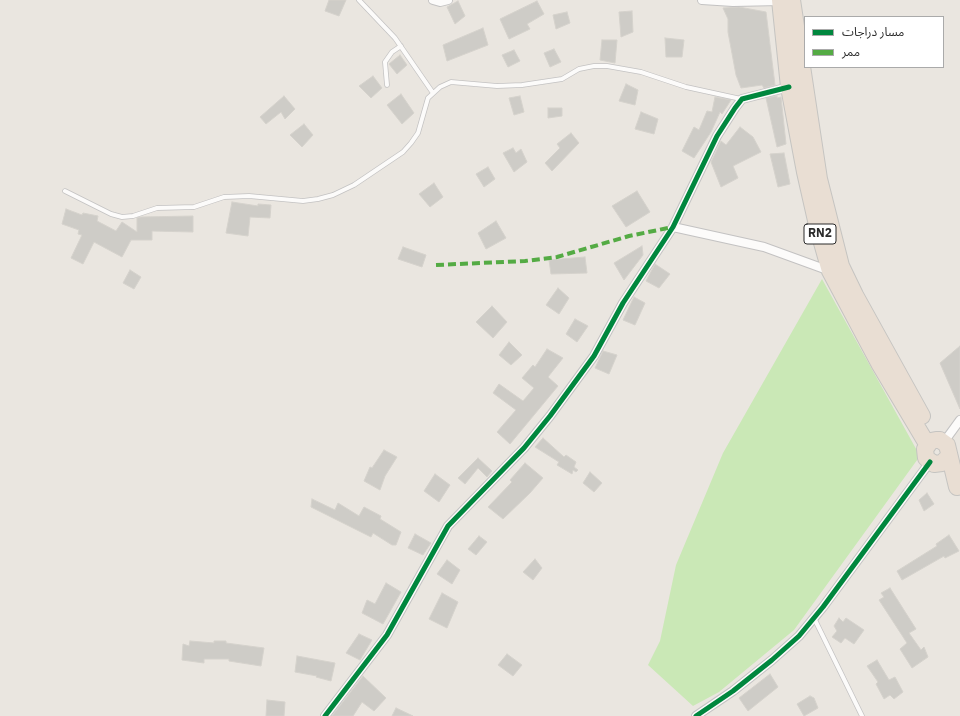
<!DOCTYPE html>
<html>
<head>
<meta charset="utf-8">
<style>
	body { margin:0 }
	#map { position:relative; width:960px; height:716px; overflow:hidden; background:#eae6e0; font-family:"IBM Plex Sans","Noto Sans Arabic",sans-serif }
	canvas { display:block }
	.legend { position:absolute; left:804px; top:16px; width:140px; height:52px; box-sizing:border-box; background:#fff; border:1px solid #aaa; margin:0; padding:5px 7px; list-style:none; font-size:12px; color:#2b2b2b }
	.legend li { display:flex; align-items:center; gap:8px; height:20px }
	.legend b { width:20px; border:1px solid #aaa }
</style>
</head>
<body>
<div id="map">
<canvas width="960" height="716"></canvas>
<ul class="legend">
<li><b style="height:5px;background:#00873e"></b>مسار دراجات</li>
<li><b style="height:5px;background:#54ab44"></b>ممر</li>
</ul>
</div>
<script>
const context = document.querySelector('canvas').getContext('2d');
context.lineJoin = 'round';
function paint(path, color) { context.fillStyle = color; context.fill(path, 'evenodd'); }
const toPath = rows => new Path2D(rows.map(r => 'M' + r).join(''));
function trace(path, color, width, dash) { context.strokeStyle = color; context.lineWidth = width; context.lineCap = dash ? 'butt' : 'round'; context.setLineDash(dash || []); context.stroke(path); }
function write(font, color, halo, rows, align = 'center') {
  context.font = font + ' "IBM Plex Sans",sans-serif'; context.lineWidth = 3; context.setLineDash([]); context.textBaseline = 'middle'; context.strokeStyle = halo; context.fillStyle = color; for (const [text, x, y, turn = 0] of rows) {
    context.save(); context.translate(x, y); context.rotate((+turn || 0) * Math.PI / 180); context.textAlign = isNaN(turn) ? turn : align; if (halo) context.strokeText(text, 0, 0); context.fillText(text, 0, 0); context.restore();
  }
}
const green = toPath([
	[822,279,920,456,794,630,719,692,693,706,648,665,660,641,676,565,723,453]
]);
const building = toPath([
	[329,0,346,0,339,16,325,11,329,0],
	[458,1,465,16,455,24,447,7,458,1],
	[537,1,544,14,527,24,530,29,509,39,500,19,537,1],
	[739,7,766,12,775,85,764,88,762,85,741,88,736,75,728,32,728,19,723,8,739,7],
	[632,11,633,32,621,37,619,12,632,11],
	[567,12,570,23,556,29,553,15,567,12],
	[483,28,488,45,447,61,443,45,483,28],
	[665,38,684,40,682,57,666,57,665,38],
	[602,40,617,40,615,63,600,60,602,40],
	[554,49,561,62,550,67,544,53,554,49],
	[514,50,520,61,508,67,502,55,514,50],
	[400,55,407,65,397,74,389,64,400,55],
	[373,76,382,88,371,98,359,86,373,76],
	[626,84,638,90,635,105,619,101,626,84],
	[401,94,414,113,402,124,387,105,401,94],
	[284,96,295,109,285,119,281,112,266,124,260,117,284,96],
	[520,96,524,112,514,115,509,98,520,96],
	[777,96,777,98,781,97,786,144,777,147,766,98,777,96],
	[715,97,731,100,722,114,720,112,711,132,694,158,682,151,694,127,699,130,707,111,712,112,715,97],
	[548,108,562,108,562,116,548,118,548,108],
	[641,112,658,119,654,134,635,129,641,112],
	[304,124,313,135,302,147,290,135,304,124],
	[740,127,753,137,761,152,733,166,738,178,721,187,711,162,721,141,726,145,740,127],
	[571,133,579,143,552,171,545,163,560,148,557,144,571,133],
	[513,148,516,153,521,149,527,162,514,172,503,153,513,148],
	[784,153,790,184,778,187,770,154,784,153],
	[488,167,495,179,484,187,476,174,488,167],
	[434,183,443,197,430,207,419,194,434,183],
	[637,191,650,212,626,227,612,206,637,191],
	[232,202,258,206,258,204,271,205,270,218,250,217,248,236,226,233,232,202],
	[66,209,82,215,83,213,98,216,97,221,116,231,122,222,137,232,137,218,141,217,193,216,193,232,152,231,152,240,131,240,122,257,94,242,83,264,71,258,82,235,78,234,79,230,62,224,66,209],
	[496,221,506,238,486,249,478,233,496,221],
	[642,246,643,255,624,280,614,263,642,246],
	[403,247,426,255,422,267,398,259,403,247],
	[585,257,587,273,551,274,549,260,585,257],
	[655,264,670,274,659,288,646,281,655,264],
	[130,270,141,277,134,289,123,283,130,270],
	[558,288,569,298,559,314,546,305,558,288],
	[634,297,645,303,635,325,623,320,634,297],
	[492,306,507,322,493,338,476,322,492,306],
	[575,319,588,326,577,342,566,334,575,319],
	[509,342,522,355,511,365,499,355,509,342],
	[960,346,960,409,940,363,960,346],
	[547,349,563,358,548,377,558,386,510,444,497,432,516,410,493,393,499,384,523,401,534,388,522,378,533,365,535,367,547,349],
	[603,351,617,355,609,374,595,368,603,351],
	[543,438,564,457,566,455,576,462,574,467,578,470,576,472,573,470,572,474,557,465,559,462,535,447,543,438],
	[384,450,397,457,385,476,380,490,364,481,370,467,372,468,384,450],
	[478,458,492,471,487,477,478,468,465,484,458,478,478,458],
	[525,463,543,478,530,493,503,519,488,507,512,482,510,480,525,463],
	[590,472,602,483,594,492,583,483,590,472],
	[435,474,450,485,439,502,424,491,435,474],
	[927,493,934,504,924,511,919,500,927,493],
	[312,499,335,510,338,503,359,516,364,507,381,516,380,519,401,532,396,545,392,545,373,533,371,537,311,507,312,499],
	[415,534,431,543,423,555,408,548,415,534],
	[949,535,959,551,945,558,944,556,902,580,897,571,937,546,936,544,949,535],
	[479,536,487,542,476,555,468,549,479,536],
	[535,559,542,568,533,580,523,572,535,559],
	[447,560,460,570,452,584,437,574,447,560],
	[386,583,401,592,383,624,362,613,367,600,375,604,386,583],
	[890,588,916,629,909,633,921,650,924,647,928,657,912,668,900,649,907,643,879,600,884,597,881,593,890,588],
	[442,593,458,602,447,628,429,619,442,593],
	[839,618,843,622,846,618,864,630,854,644,845,638,841,643,832,637,837,631,834,626,839,618],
	[359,634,372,640,360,660,346,653,359,634],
	[190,641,214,643,214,641,226,641,226,643,264,648,261,666,229,661,229,659,204,659,204,663,182,660,183,644,189,646,190,641],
	[507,654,522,665,513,676,498,665,507,654],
	[297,656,335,663,331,681,316,677,317,676,295,672,297,656],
	[877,660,889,680,895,677,903,692,894,699,890,695,884,699,876,684,878,682,867,666,877,660],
	[770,674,778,687,748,711,739,698,770,674],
	[363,676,386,698,374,711,362,702,353,716,332,716,363,676],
	[810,696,814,698,818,708,804,716,797,704,810,696],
	[267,700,285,702,284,716,266,716,267,700],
	[396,708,413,716,392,716,396,708]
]);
const lane = toPath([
	[359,0,395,38,433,93],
	[387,85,385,62,392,52,401,46],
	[65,191,111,214,122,217,133,216,157,208,194,207,224,197,249,196,303,201,318,199,333,195,354,185,403,152,411,143,418,133,428,98,440,87,451,82,497,86,522,85,562,79,579,69,594,66,607,66,641,72,686,87,741,99],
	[814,618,862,716]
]);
const street = toPath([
	[433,0,440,2,448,0],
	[702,0,733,2,780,1],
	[673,227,764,247,830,271],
	[944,442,960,420],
	[325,716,387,635,448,526,524,448,550,416,594,356,623,303,673,227,717,136,735,108,742,99,789,87],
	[696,716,733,691,772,660,799,636,823,607,930,462]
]);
const highway = toPath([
	[780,0,789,87,805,172,817,225,830,271,880,365,927,444],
	[792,0,819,179,841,266,855,295,922,416],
	[949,456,942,463,934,464,926,458,925,449,931,441,936,440,940,440,947,445,957,487]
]);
const quiet = toPath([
	[436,265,525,261,557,257,629,236,673,227]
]);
const cycleway = toPath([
	[325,716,387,635,448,526,524,448,550,416,594,356,623,303,673,227,717,136,735,108,742,99,789,87],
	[696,716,733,691,772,660,799,636,823,607,930,462]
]);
const shields = [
	[820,234,32]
];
const shieldNames = [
	["RN2",820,234]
];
paint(green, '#cae8b6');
paint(building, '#ceccc7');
trace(building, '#d5d2cc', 1);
trace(lane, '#c3c2c2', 5.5);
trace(street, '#c3c2c2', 10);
trace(highway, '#c5c4c1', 18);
trace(lane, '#fcfbfa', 4);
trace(street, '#fcfbfa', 8);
trace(highway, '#e9ded3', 16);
trace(quiet, '#54ab44', 4, [8, 4]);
trace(cycleway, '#00873e', 5);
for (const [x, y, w] of shields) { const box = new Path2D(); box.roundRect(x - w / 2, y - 10, w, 20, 3); context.fillStyle = '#fff'; context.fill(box); trace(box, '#2b2b2b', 1); }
write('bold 12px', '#2b2b2b', null, shieldNames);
</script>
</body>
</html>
